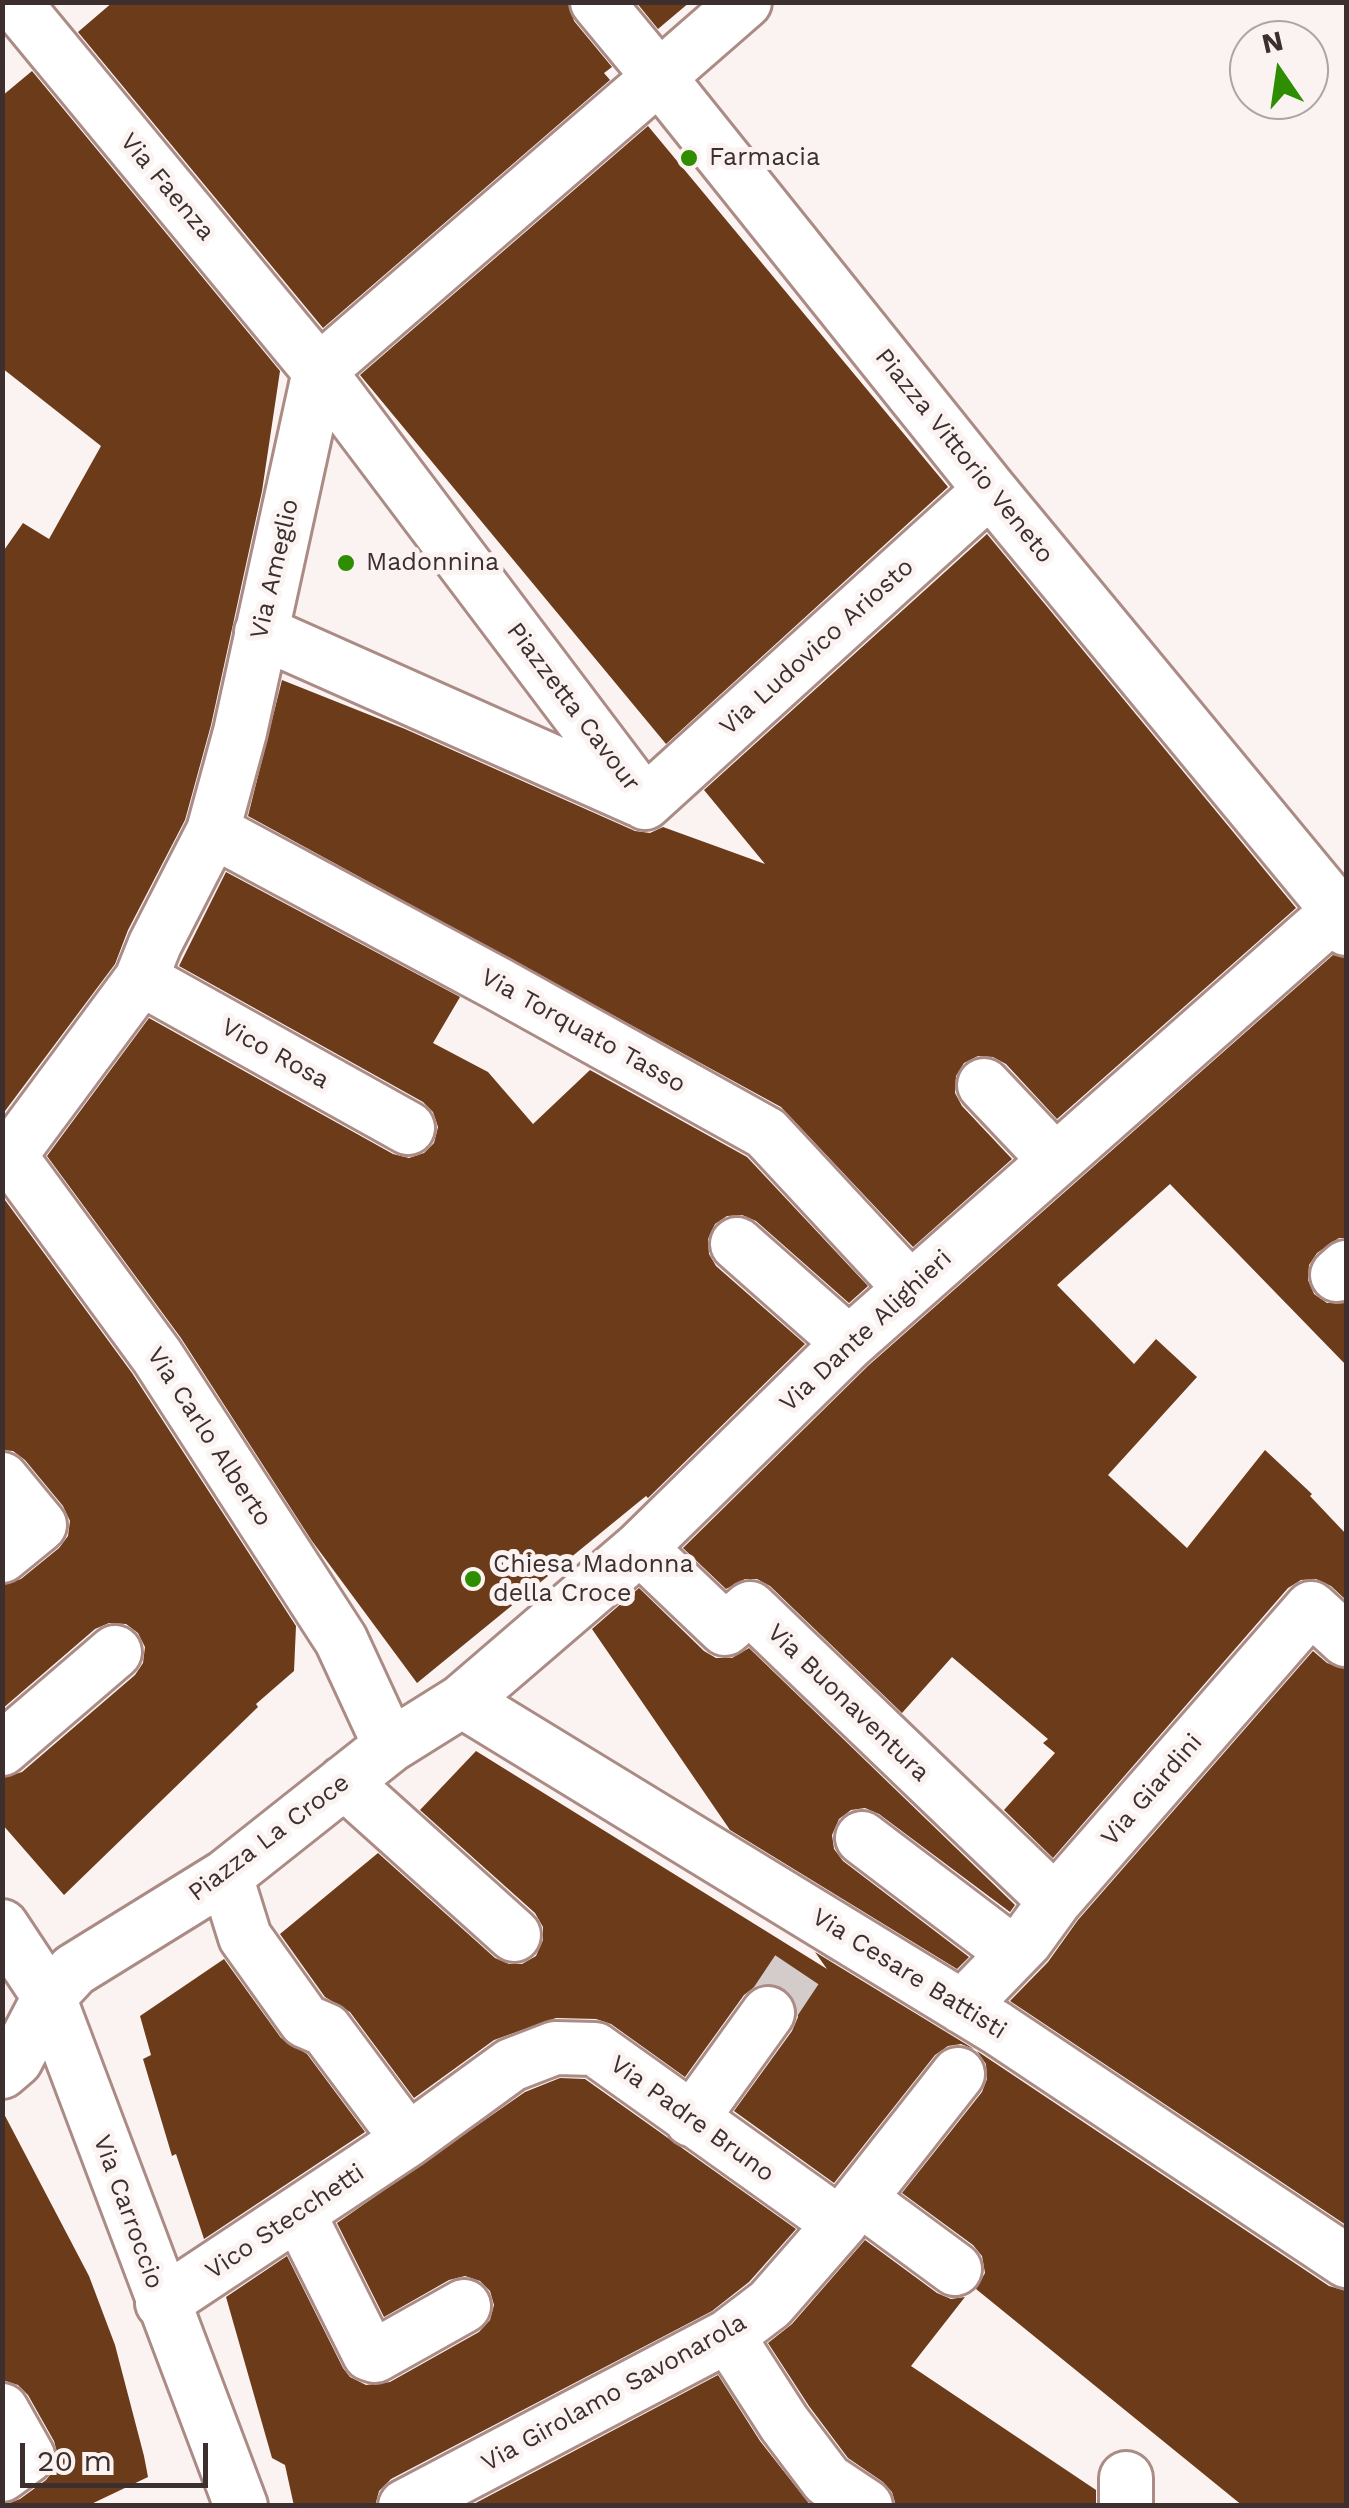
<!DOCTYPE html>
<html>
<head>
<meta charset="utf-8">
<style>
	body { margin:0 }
	#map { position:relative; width:1349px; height:2508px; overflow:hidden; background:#faf3f2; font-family:"Work Sans",sans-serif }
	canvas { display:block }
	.frame { position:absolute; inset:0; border:5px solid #3c2f2d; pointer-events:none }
	.north { position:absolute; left:1229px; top:20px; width:100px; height:100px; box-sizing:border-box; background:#faf3f2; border:2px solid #aea5a3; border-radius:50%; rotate:347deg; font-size:28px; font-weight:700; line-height:40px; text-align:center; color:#3c2f2d }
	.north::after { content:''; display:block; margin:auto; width:35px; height:45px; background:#2e8d00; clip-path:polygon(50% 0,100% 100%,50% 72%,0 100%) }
	.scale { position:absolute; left:20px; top:2443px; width:188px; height:45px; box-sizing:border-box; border:5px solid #3c2f2d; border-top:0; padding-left:12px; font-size:30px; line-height:35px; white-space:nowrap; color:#3c2f2d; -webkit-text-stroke:8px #faf3f2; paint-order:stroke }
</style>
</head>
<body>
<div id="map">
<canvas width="1349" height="2508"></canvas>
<div class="frame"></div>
<div class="north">N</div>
<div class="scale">20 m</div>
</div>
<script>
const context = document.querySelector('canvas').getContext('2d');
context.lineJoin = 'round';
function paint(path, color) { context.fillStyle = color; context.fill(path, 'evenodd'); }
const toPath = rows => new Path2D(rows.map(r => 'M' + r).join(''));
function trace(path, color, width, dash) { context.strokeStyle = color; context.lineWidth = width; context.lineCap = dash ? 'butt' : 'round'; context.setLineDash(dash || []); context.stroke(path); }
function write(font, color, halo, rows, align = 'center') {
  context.font = font + ' "Work Sans",sans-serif'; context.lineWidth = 10; context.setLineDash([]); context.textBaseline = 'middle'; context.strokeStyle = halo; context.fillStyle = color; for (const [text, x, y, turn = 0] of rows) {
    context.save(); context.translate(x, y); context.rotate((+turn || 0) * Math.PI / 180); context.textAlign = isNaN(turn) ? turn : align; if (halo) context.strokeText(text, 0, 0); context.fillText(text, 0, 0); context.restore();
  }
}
const building = toPath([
	[113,2,568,2,574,21,612,67,604,73,610,80,323,328,78,32],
	[636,2,690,2,658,29],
	[32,71,280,371,262,491,211,725,185,820,128,930,115,964,2,1115,2,553,23,523,49,539,101,446,2,368,2,96],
	[648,126,948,487,666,744,360,375],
	[987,534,1296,908,1057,1119,1006,1064,993,1057,978,1056,964,1063,956,1076,955,1093,962,1106,1012,1159,913,1247,781,1107,248,816,282,680,405,729,635,831,650,833,663,827,765,864,704,790],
	[226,872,460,997,433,1043,488,1072,533,1124,590,1070,747,1157,868,1286,849,1303,756,1221,742,1215,727,1216,715,1224,708,1239,709,1254,716,1266,805,1344,648,1498,646,1496,417,1683,312,1541,181,1338,47,1156,149,1018,393,1154,409,1158,424,1153,434,1143,438,1127,433,1112,423,1102,179,966],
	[1333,955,1346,958,1346,1238,1339,1238,1317,1253,1309,1265,1308,1280,1314,1294,1327,1303,1346,1303,1346,1365,1170,1184,1057,1285,1134,1364,1156,1339,1197,1377,1108,1475,1187,1548,1265,1450,1312,1494,1310,1496,1346,1534,1346,1600,1331,1586,1316,1579,1301,1580,1288,1588,1053,1858,1004,1810,1055,1753,1043,1743,1048,1739,952,1657,902,1713,770,1586,757,1579,745,1579,726,1589,683,1548,869,1365],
	[2,1196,132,1373,296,1626,294,1671,256,1704,258,1707,64,1895,2,1824,2,1778,22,1772,135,1675,143,1663,145,1647,138,1633,126,1624,109,1623,95,1629,2,1709,2,1585,21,1579,59,1548,68,1536,70,1521,63,1506,25,1460,13,1451,2,1450],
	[639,1588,704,1651,716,1658,732,1658,749,1648,1015,1905,1010,1912,879,1814,865,1808,851,1810,839,1819,832,1835,834,1849,843,1861,969,1957,957,1969,730,1830,592,1629],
	[1313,1651,1327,1663,1346,1669,1346,2225,1010,2001,1048,1962,1078,1920],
	[476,1751,827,1969,815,1952,974,2049,961,2044,948,2046,935,2055,834,2183,734,2111,792,2031,798,2017,795,2000,785,1988,772,1983,757,1985,744,1995,685,2077,611,2024,596,2019,556,2018,494,2040,414,2098,350,2012,325,1997,280,1934,378,1853,495,1958,509,1964,522,1964,536,1956,543,1940,543,1927,535,1913,420,1810],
	[224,1959,281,2038,307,2054,365,2132,204,2239,176,2154,172,2156,143,2059,151,2055,140,2016],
	[977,2051,1329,2286,1346,2291,1346,2506,1243,2506,976,2289,985,2273,982,2256,973,2245,902,2193,982,2092,987,2079,986,2064],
	[560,2078,585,2079,796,2229,749,2282,712,2311,391,2479,379,2491,375,2506,294,2506,285,2465,272,2458,226,2297,287,2256,343,2368,350,2377,366,2385,390,2382,479,2332,490,2320,494,2305,490,2291,480,2281,465,2276,449,2280,384,2317,337,2223,525,2092],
	[2,2110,89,2276,115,2345,144,2456,148,2477,87,2506,2,2506,20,2499,46,2480,54,2470,58,2456,54,2441,28,2395,18,2385,2,2380],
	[865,2240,937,2293,951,2299,965,2297,911,2366,1096,2490,1096,2506,896,2506,892,2492,883,2482,848,2458,809,2406,768,2343,792,2324],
	[718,2375,760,2441,811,2506,470,2506]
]);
const streetTunnel = toPath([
	[768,2013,818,1938]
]);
const street = toPath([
	[14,2,319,371,645,803],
	[745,2,659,77,990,490,1338,911,1346,903],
	[261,632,639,800],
	[645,803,990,490],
	[213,831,498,984,766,1133,910,1288],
	[141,979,408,1128],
	[984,1085,1055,1160],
	[2,1145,157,1356,341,1640,390,1746],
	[12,1153,141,979,155,944,213,831,240,732,319,371,659,77,597,2],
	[737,1244,849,1343],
	[1337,1275,1346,1267],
	[2,1479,40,1525,2,1556],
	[640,1548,725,1629,750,1608,1055,1901],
	[462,1701,997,2028,1346,2261],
	[2,1749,115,1652],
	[344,1782,514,1935],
	[862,1838,1007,1948],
	[226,1876,245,1937,305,2021,326,2030,408,2140,511,2065,555,2048,595,2049,840,2224],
	[2,1926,49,1997,241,2506],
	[962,2007,1026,1941,1055,1901,1311,1608,1346,1640],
	[2,2072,16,2060,49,1997,74,1970,226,1876,390,1746,462,1701,640,1548,849,1343,1338,911,1346,929],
	[691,2120,768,2013],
	[860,2199,955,2269],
	[299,2214,369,2354,375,2356,464,2306],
	[162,2303,408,2140],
	[728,2336,784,2423,827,2480,866,2506],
	[2,2410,28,2456,2,2475],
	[1126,2478,1126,2506],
	[405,2506,728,2336,770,2304,840,2224,958,2074]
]);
const markers = [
	[689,158,10,"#2e8d00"],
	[346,563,10,"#2e8d00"],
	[473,1579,10,"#2e8d00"]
];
const poiNames = [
	["Farmacia",709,158],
	["Madonnina",366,563],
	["Chiesa Madonna",493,1565],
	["della Croce",493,1594]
];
const streetNames = [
	["Via Faenza",167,187,50],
	["Piazza Vittorio Veneto",964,456,51],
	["Via Ameglio",275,569,-77],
	["Via Ludovico Ariosto",817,647,-42],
	["Piazzetta Cavour",573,707,53],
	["Via Torquato Tasso",583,1031,29],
	["Vico Rosa",275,1054,29],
	["Via Dante Alighieri",866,1331,-43],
	["Via Carlo Alberto",209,1437,57],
	["Via Buonaventura",848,1703,44],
	["Via Giardini",1152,1790,-49],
	["Piazza La Croce",269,1838,-37],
	["Via Cesare Battisti",909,1974,32],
	["Via Padre Bruno",692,2119,36],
	["Via Carroccio",128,2212,70],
	["Vico Stecchetti",285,2222,-34],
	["Via Girolamo Savonarola",614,2393,-29]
];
paint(building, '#6c3b1a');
trace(streetTunnel, '#d4cccb', 52, [52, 26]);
trace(street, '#ab8b85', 58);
trace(street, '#fff', 52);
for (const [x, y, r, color] of markers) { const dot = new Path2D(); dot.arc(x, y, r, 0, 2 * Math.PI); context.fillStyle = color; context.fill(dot); trace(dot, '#faf3f2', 4); }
write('25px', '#3c2f2d', '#faf3f2', poiNames, 'left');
write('25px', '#3c2f2d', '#faf3f2', streetNames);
</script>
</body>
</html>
